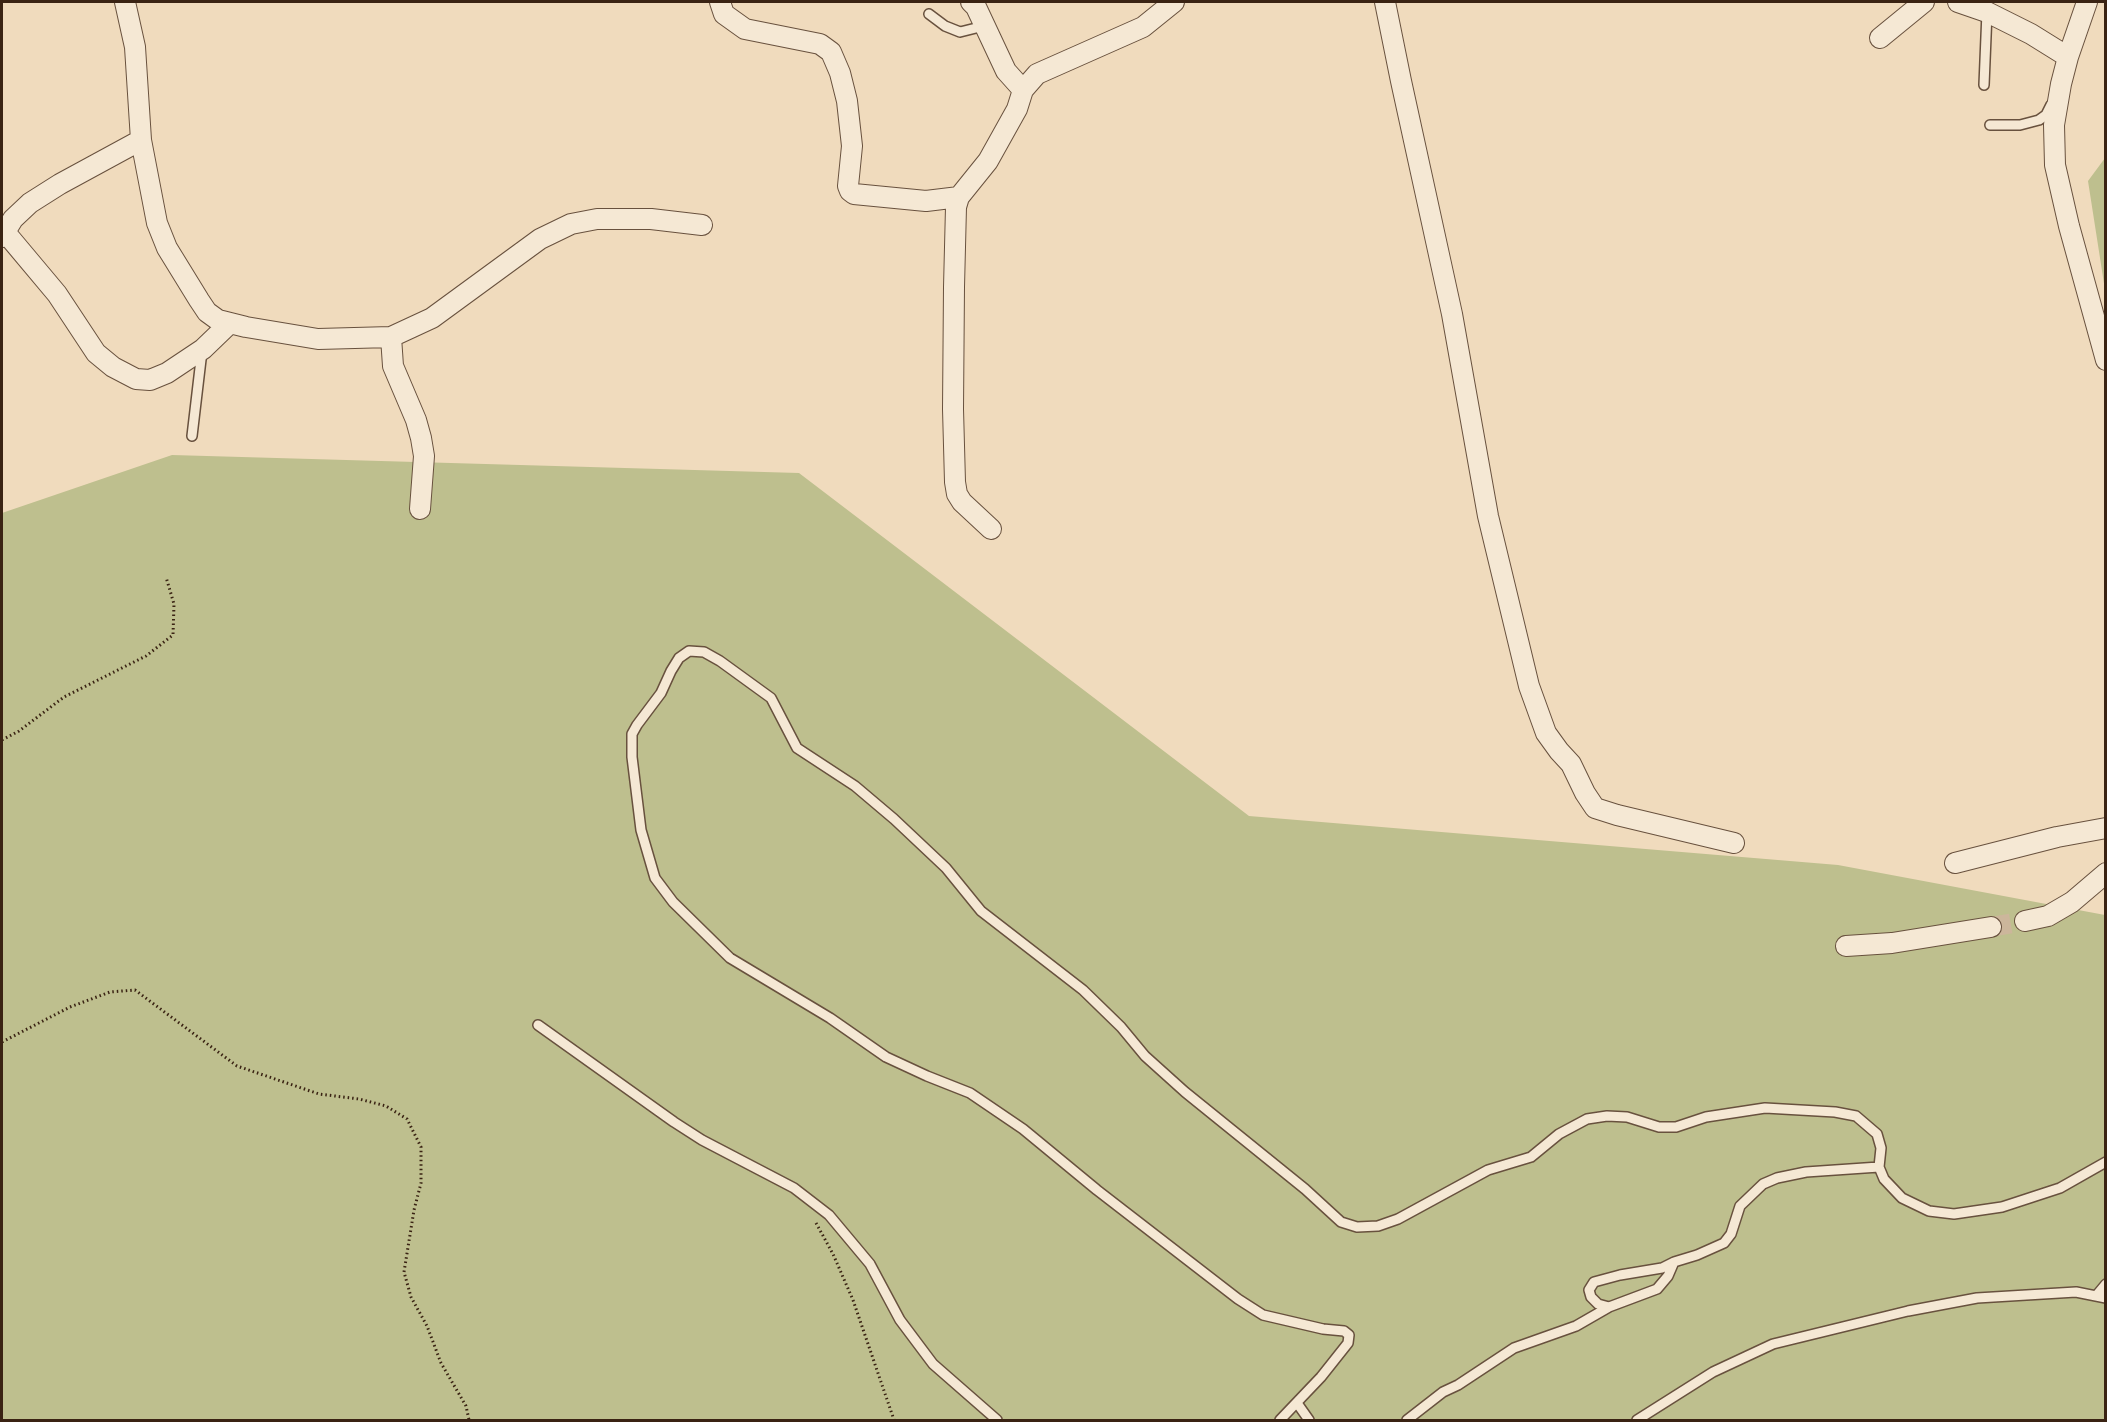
<!DOCTYPE html>
<html>
<head>
<meta charset="utf-8">
<style>
	body { margin:0 }
	#map { position:relative; width:2107px; height:1422px; overflow:hidden; background:#f0dbbd; font-family:"EB Garamond",serif }
	canvas { display:block }
	.frame { position:absolute; inset:0; border:3px solid #3a2313; pointer-events:none }
</style>
</head>
<body>
<div id="map">
<canvas width="2107" height="1422"></canvas>
<div class="frame"></div>
</div>
<script>
const context = document.querySelector('canvas').getContext('2d');
context.lineJoin = 'round';
function paint(path, color) { context.fillStyle = color; context.fill(path, 'evenodd'); }
const toPath = rows => new Path2D(rows.map(r => 'M' + r).join(''));
function trace(path, color, width, dash) { context.strokeStyle = color; context.lineWidth = width; context.lineCap = dash ? 'butt' : 'round'; context.setLineDash(dash || []); context.stroke(path); }
const green = toPath([
	[2105,158,2105,290,2088,181],
	[172,455,799,473,1249,816,1838,865,2105,915,2105,1420,2,1420,2,513]
]);
const minorTunnel = toPath([
	[1991,927,2025,921]
]);
const path = toPath([
	[2,740,19,731,64,697,146,656,173,635,174,604,166,577],
	[2,1042,70,1007,110,992,135,990,237,1066,319,1094,359,1099,386,1106,407,1119,421,1147,421,1183,414,1210,404,1272,411,1297,427,1326,441,1363,466,1406,469,1420],
	[816,1223,833,1254,853,1300,894,1420]
]);
const service = toPath([
	[929,14,945,26,960,32,984,26],
	[1984,85,1987,12],
	[1990,125,2020,125,2039,120,2046,115,2051,105],
	[192,436,202,351],
	[538,1025,674,1122,702,1140,794,1188,829,1215,870,1264,900,1320,933,1364,997,1420],
	[2096,1296,2106,1284],
	[1609,1307,1598,1304,1591,1297,1589,1290,1594,1282,1620,1275,1662,1268,1674,1262],
	[1297,1403,1309,1420],
	[1280,1420,1321,1377,1348,1343,1349,1335,1344,1331,1323,1329,1263,1315,1238,1299,1097,1190,1023,1129,970,1093,927,1076,886,1057,830,1018,730,958,673,902,655,878,641,830,632,757,632,734,637,725,661,693,671,671,679,658,689,651,704,652,720,661,771,698,797,748,855,786,894,819,946,868,981,911,1083,990,1121,1027,1145,1056,1185,1092,1305,1189,1341,1222,1357,1227,1378,1226,1398,1219,1488,1170,1531,1157,1559,1134,1587,1119,1607,1116,1627,1117,1659,1127,1676,1127,1706,1117,1765,1108,1835,1112,1856,1116,1877,1134,1881,1148,1879,1167,1884,1179,1902,1198,1929,1211,1954,1214,2002,1207,2060,1188,2106,1162],
	[1407,1420,1443,1392,1458,1385,1514,1348,1576,1326,1609,1307,1657,1289,1668,1276,1674,1262,1697,1255,1724,1243,1731,1234,1740,1206,1763,1184,1777,1178,1806,1172,1879,1167],
	[1637,1420,1713,1372,1773,1344,1908,1311,1977,1298,2076,1292,2106,1298]
]);
const minor = toPath([
	[125,2,135,47,141,140,157,223,167,248,199,300,207,312,218,320,246,327,318,339,391,337,432,318,540,239,571,224,597,219,651,219,702,225],
	[720,2,724,14,745,29,820,44,831,52,840,73,847,101,852,146,848,186,850,191,854,194,926,201,959,197],
	[971,2,976,7,1006,71,1023,90],
	[1385,2,1401,81,1452,314,1488,516,1529,686,1546,733,1559,751,1571,764,1585,793,1595,808,1617,815,1734,843],
	[1958,2,1987,12,2031,34,2068,57],
	[2087,2,2068,57,2061,84,2054,125,2055,165,2069,226,2106,360],
	[1880,38,1924,2],
	[5,232,57,294,96,353,113,367,136,379,150,380,167,373,203,349,230,323],
	[2,237,13,219,30,203,60,184,141,140],
	[391,337,393,366,416,420,421,438,424,456,420,509],
	[991,529,962,502,957,494,955,482,953,409,954,287,956,207,959,197,988,161,1017,109,1023,90,1037,74,1143,27,1174,2],
	[1955,863,2057,837,2106,828],
	[2025,921,2048,916,2072,902,2106,873],
	[1846,946,1892,943,1991,927]
]);
paint(green, '#bebf8e');
trace(minorTunnel, '#ccb69b', 20, [20, 10]);
trace(service, '#68513e', 12);
trace(minor, '#68513e', 22);
trace(path, '#3a2313', 3, [1.5, 3]);
trace(service, '#f5e8d4', 9);
trace(minor, '#f5e8d4', 20);
</script>
</body>
</html>
